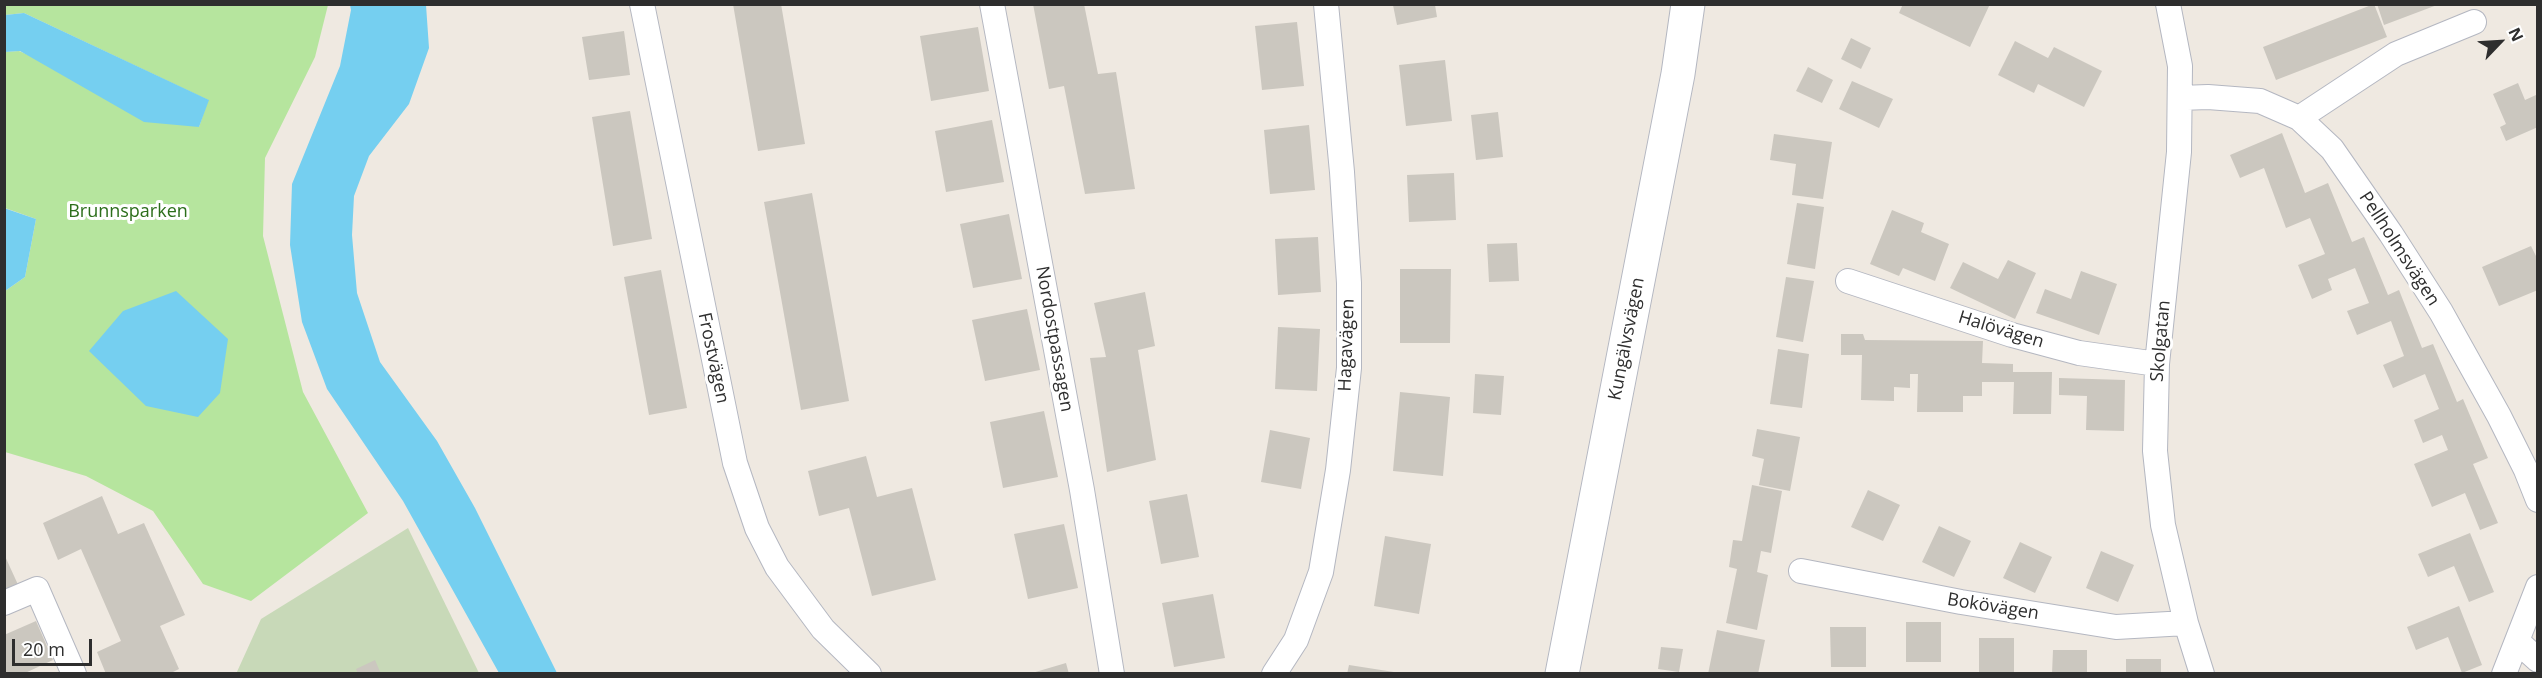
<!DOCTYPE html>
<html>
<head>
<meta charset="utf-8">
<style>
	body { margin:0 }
	#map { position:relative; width:2542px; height:678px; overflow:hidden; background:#efe9e1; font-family:"Open Sans",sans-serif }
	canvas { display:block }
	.frame { position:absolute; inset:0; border:6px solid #2e2e2e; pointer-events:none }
	.north { position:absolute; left:2470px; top:12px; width:60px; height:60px; -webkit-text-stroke:4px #fff; paint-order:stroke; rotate:65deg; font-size:16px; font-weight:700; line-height:24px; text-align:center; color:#2e2e2e }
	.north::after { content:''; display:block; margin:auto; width:21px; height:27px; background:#2e2e2e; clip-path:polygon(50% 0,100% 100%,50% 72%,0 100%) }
	.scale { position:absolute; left:12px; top:639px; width:80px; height:27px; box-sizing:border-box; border:3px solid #2e2e2e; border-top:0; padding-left:8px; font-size:18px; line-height:21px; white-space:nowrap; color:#2e2e2e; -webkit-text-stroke:4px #fff; paint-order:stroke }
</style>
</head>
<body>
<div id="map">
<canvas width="2542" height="678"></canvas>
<div class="frame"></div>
<div class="north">N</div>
<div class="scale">20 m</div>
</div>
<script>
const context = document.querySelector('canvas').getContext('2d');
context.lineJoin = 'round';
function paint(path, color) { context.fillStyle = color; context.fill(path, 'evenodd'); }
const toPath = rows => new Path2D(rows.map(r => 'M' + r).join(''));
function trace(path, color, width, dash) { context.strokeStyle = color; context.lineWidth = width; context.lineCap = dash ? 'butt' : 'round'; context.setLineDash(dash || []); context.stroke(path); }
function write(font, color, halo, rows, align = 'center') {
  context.font = font + ' "Open Sans",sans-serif'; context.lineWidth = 6; context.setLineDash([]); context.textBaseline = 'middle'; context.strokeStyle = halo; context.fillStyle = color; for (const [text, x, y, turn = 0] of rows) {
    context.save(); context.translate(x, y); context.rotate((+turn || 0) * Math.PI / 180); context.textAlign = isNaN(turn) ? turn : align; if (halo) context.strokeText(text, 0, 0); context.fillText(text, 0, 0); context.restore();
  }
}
const green = toPath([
	[5,5,328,5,315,57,265,158,263,236,303,392,368,513,251,601,203,584,153,511,86,476,5,452,5,291,25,277,36,219,5,208,4,52,19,51,199,127,208,100,24,13,5,15]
]);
const cemetery = toPath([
	[408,528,479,673,236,674,261,619]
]);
const water = toPath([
	[350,5,426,5,429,48,409,104,369,156,354,196,352,235,357,293,380,362,437,441,475,508,557,673,499,673,403,501,327,389,302,322,290,245,292,184,340,66,351,10],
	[24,13,209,100,199,127,144,122,20,51,5,52,5,15],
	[4,208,36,219,25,277,5,291],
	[176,291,228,339,220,393,198,417,146,406,89,351,123,311]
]);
const building = toPath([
	[733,4,781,4,805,144,758,151],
	[1033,4,1084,4,1098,74,1116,72,1135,189,1085,194,1064,86,1049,89],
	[1903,4,1990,4,1970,47,1899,13],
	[2374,4,2387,37,2276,80,2263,47],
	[2377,4,2437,4,2437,5,2384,25],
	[1393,5,1435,5,1437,17,1397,25],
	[1297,22,1304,86,1262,90,1255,26],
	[978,27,989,91,931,101,920,36],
	[624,31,630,75,589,80,582,37],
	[1851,38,1871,48,1861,69,1841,59],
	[2015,41,2048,58,2054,47,2102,71,2084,107,2038,84,2034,93,1998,75],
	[1445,60,1452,121,1406,126,1399,65],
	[1808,67,1833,80,1822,103,1796,91],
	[1852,81,1893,99,1879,128,1839,109],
	[2518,83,2525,100,2536,95,2538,127,2506,141,2500,127,2506,124,2493,94],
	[630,111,652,239,613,246,592,117],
	[1498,112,1503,157,1476,160,1471,115],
	[992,120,1004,182,946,192,935,131],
	[1309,125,1315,190,1270,194,1264,130],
	[2282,133,2305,193,2328,183,2352,242,2364,237,2388,295,2399,290,2422,348,2433,344,2457,402,2463,399,2488,458,2473,464,2498,523,2480,530,2465,493,2432,507,2414,464,2448,450,2442,435,2423,443,2414,420,2439,409,2425,374,2393,388,2383,365,2404,356,2391,321,2357,335,2347,311,2369,303,2355,268,2328,279,2332,290,2312,299,2298,265,2325,254,2310,218,2286,228,2264,168,2240,178,2230,155],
	[1774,134,1832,142,1823,199,1792,195,1796,164,1770,160],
	[1454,173,1456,220,1409,222,1407,175],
	[812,193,849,401,801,410,764,202],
	[1797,203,1824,207,1815,269,1787,264],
	[1892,210,1924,223,1921,232,1949,244,1935,281,1903,268,1899,276,1870,264],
	[1009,214,1022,279,973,288,960,224],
	[1318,237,1321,292,1278,295,1275,239],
	[1517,243,1519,281,1489,282,1487,244],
	[2531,246,2538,260,2538,290,2499,306,2482,267],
	[2008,260,2036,273,2015,319,1950,288,1963,262,1998,279],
	[1400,269,1451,269,1450,343,1400,343],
	[661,270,687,408,649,415,624,277],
	[2081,271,2117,284,2099,335,2036,313,2045,289,2071,299],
	[1786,277,1814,281,1803,342,1776,337],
	[1145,292,1155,346,1138,350,1156,460,1107,472,1090,358,1106,357,1094,303],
	[1027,309,1040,370,985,381,972,320],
	[1278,327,1320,329,1317,391,1275,389],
	[1841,334,1863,334,1865,340,1983,341,1982,363,2013,364,2013,372,2052,372,2051,414,2013,414,2014,382,1982,382,1982,396,1963,396,1963,412,1917,412,1918,374,1910,374,1910,388,1894,387,1894,401,1861,400,1862,355,1841,355],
	[1778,349,1809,354,1802,408,1770,404],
	[1475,374,1504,376,1501,415,1473,413],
	[2059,378,2125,380,2124,431,2086,430,2087,396,2059,395],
	[1400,392,1450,397,1443,476,1393,471],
	[1044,411,1058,477,1003,488,990,422],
	[1757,429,1800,437,1790,491,1759,485,1764,459,1752,456],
	[1270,430,1310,438,1301,489,1261,482],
	[866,456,877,497,912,488,936,580,872,596,849,508,819,516,808,471],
	[1752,485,1782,491,1771,553,1761,551,1757,572,1768,575,1757,630,1726,623,1737,569,1729,567,1733,540,1742,541],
	[1868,490,1900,505,1883,541,1851,527],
	[1187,494,1199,557,1161,564,1149,501],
	[102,496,118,534,144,523,185,615,160,626,179,669,169,674,106,674,97,652,121,641,81,549,58,560,43,523],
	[1064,524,1078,588,1028,599,1014,534],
	[1939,526,1971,541,1954,577,1922,562],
	[2470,533,2494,592,2469,602,2454,566,2428,577,2418,554],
	[1385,536,1431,544,1419,614,1374,606],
	[2020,542,2052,557,2035,593,2003,578],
	[2101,551,2134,565,2118,602,2086,588],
	[4,554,20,589,4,596],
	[1213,594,1225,658,1174,667,1162,603],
	[2459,606,2482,665,2462,673,2448,637,2416,650,2407,627],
	[36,621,53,660,23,674,4,674,4,635],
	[1906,622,1941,622,1941,662,1906,662],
	[1830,627,1866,627,1866,667,1831,667],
	[1717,630,1765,640,1758,674,1708,674],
	[1979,638,2014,638,2014,674,1979,674],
	[1661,647,1683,649,1679,672,1658,669],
	[2053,650,2087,650,2087,674,2052,674],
	[2126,659,2161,659,2161,674,2126,674],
	[375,660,381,674,358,674,356,669],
	[1066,663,1069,674,1032,674,1032,673],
	[1349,665,1394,672,1394,674,1347,674]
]);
const minor = toPath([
	[642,4,735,463,757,528,777,567,823,629,869,674],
	[992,4,1082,490,1112,674],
	[2168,4,2180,66,2179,152,2157,364,2155,451,2163,525,2186,623,2202,674],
	[2180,98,2208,97,2260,101,2299,118,2332,149,2391,234,2441,312,2499,416,2526,470,2538,500],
	[2299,118,2396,54,2474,22],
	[1848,281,2012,335,2079,353,2157,364],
	[1801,571,1961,602,2116,627,2186,623],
	[4,603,37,589,74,674],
	[2518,642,2538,660],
	[1274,674,1296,640,1321,572,1338,470,1349,368,1349,283,1342,172,1326,4],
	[2504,674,2538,587]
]);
const secondary = toPath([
	[1562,674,1678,74,1688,4]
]);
const parkNames = [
	["Brunnsparken",128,212]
];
const streetNames = [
	["Pellholmsvägen",2399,249,57],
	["Halövägen",2001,330,17],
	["Nordostpassagen",1054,339,80],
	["Kungälvsvägen",1627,339,-79],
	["Skolgatan",2161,341,-85],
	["Hagavägen",1347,345,-88],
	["Frostvägen",713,358,78],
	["Bokövägen",1993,607,9]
];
paint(green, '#b6e59e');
paint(cemetery, '#c8d9b8');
paint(water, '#75cff0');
paint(building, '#cbc7bf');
trace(minor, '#b4b7c1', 26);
trace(secondary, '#b4b7c1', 35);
trace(minor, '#fff', 24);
trace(secondary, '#fff', 33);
write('18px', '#2c6e1b', '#fff', parkNames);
write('18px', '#2e2e2e', '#fff', streetNames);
</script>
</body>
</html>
